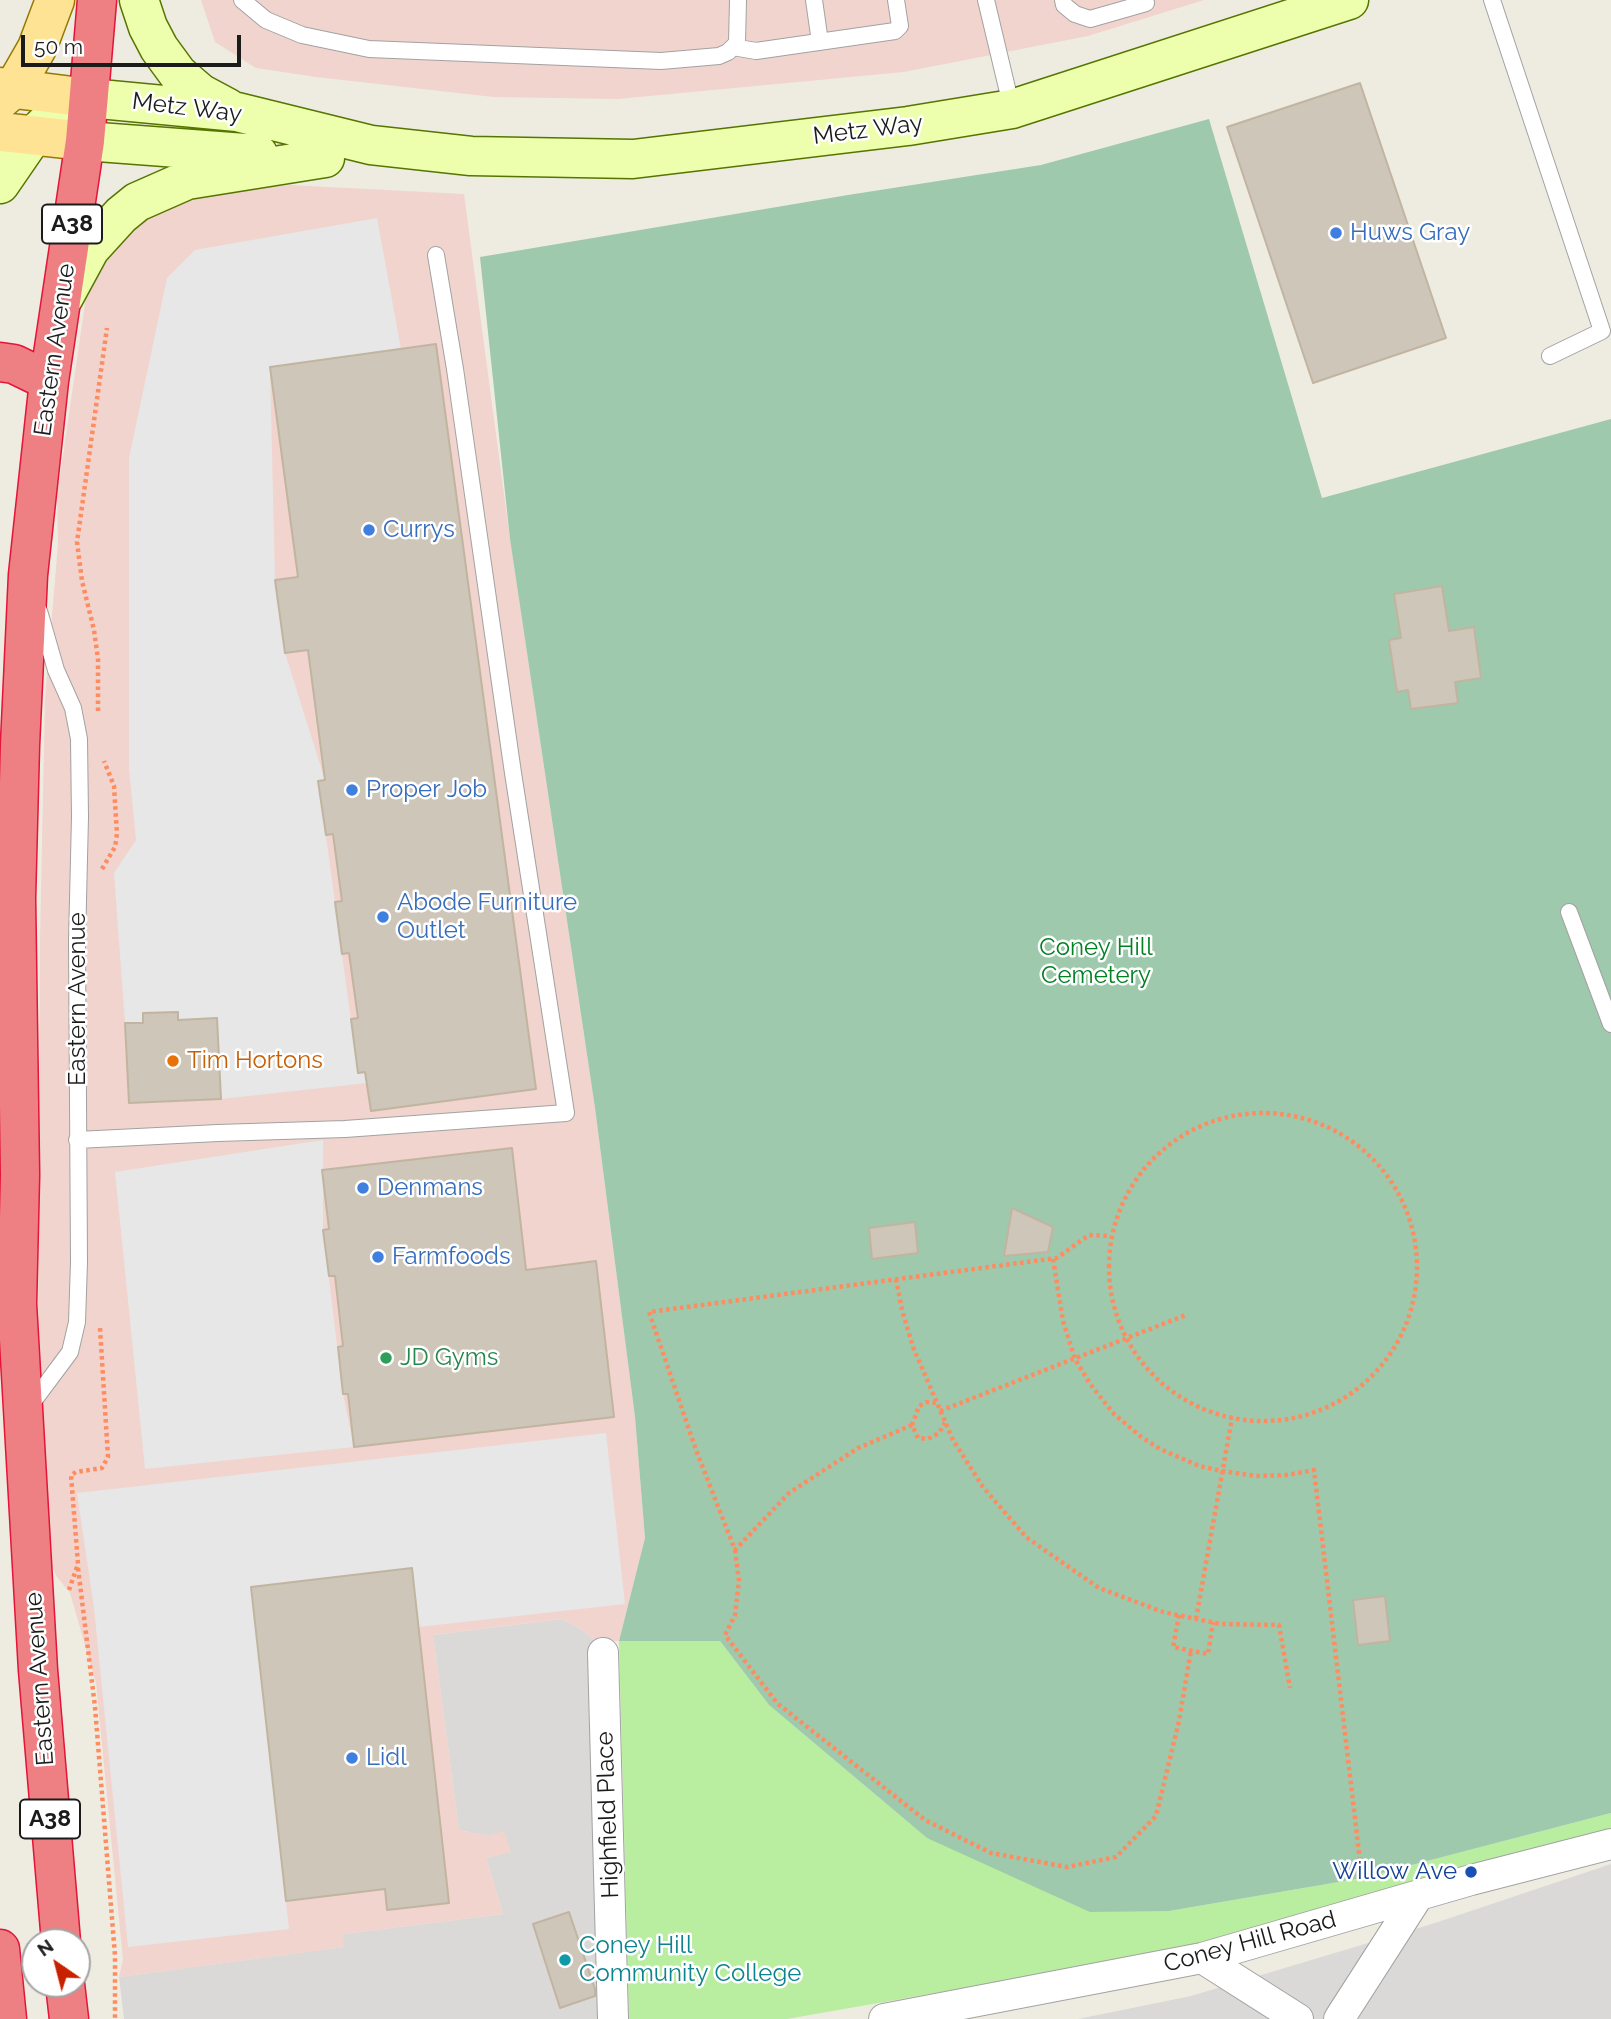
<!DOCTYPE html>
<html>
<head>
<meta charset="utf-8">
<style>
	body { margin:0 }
	#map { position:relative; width:1611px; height:2019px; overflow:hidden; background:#eeece0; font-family:Raleway,sans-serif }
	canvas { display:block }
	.north { position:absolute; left:21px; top:1928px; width:70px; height:70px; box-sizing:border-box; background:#fff; border:2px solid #a4a4a4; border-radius:50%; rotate:325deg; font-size:19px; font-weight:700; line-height:28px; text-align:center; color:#1b1b1b }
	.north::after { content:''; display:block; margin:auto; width:24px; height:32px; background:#c72100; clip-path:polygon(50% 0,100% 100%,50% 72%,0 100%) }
	.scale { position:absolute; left:21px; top:35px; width:220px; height:32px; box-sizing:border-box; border:4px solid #1b1b1b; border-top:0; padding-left:9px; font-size:21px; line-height:24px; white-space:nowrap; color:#1b1b1b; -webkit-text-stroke:5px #fff; paint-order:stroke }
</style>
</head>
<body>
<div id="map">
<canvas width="1611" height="2019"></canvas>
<div class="north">N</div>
<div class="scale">50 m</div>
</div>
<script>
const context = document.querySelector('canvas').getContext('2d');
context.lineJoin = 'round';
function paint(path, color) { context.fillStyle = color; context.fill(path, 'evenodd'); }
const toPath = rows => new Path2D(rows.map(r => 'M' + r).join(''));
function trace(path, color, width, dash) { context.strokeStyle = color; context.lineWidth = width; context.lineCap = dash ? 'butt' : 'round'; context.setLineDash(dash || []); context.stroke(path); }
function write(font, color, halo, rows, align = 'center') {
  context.font = font + ' Raleway,sans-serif'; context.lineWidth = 5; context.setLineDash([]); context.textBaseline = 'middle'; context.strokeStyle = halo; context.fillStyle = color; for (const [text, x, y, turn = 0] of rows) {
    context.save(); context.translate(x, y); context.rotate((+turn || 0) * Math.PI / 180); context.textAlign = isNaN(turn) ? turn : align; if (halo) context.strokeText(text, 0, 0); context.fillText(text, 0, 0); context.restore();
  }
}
const residential = toPath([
	[562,1619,581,1629,596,1641,601,2019,124,2019,119,1977,343,1947,343,1934,503,1914,486,1858,510,1852,488,1836,459,1830,433,1635],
	[1611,1864,1611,2019,1078,2019,1191,1996,1435,1923]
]);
const commercial = toPath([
	[201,0,1204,0,1088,36,904,72,618,99,493,97,316,77,256,68,215,42],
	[289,185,464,194,510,539,595,1108,635,1417,645,1538,619,1641,596,1641,581,1629,562,1619,433,1635,459,1830,488,1836,504,1831,511,1852,486,1858,503,1914,343,1934,344,1947,119,1977,123,1960,96,1683,70,1593,57,1577,50,1562,38,1352,40,938,45,699,58,544,57,496,87,290,98,263,134,222,194,195]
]);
const grass = toPath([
	[619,1641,720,1641,769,1705,927,1838,1169,1911,1362,1878,1611,1813,1611,1828,1158,1954,787,2019,629,2019]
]);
const cemetery = toPath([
	[1209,119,1322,498,1611,419,1611,1813,1362,1878,1169,1911,1090,1912,927,1838,769,1705,720,1641,619,1641,645,1538,635,1417,595,1108,510,539,480,257,848,195,1041,165]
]);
const parking = toPath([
	[377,218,401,349,270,367,275,580,285,653,325,780,326,836,358,1072,365,1072,367,1083,221,1099,179,1020,178,1012,143,1013,143,1023,125,1023,114,873,136,840,129,769,129,458,167,278,195,250],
	[323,1140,323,1230,343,1394,354,1447,145,1469,115,1172],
	[606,1433,625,1604,418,1627,412,1569,251,1587,289,1929,128,1947,94,1608,77,1493]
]);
const building = toPath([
	[1360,83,1446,338,1313,383,1227,127,1360,83],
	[436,344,536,1089,371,1111,365,1072,358,1073,351,1019,358,1018,349,953,342,954,335,902,342,901,333,834,326,835,318,781,325,780,308,650,285,653,275,580,298,577,270,367,436,344],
	[1442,586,1449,631,1474,627,1481,678,1455,682,1458,703,1411,709,1408,690,1397,692,1389,640,1401,638,1394,594,1442,586],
	[178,1012,178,1020,217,1018,221,1099,129,1103,125,1023,143,1023,143,1013,178,1012],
	[512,1148,526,1270,596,1261,614,1417,354,1447,348,1394,343,1394,338,1347,343,1346,335,1276,329,1276,323,1230,329,1229,322,1170,512,1148],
	[1012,1208,1053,1227,1048,1252,1004,1256,1012,1208],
	[915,1222,918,1253,872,1259,869,1228,915,1222],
	[412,1568,449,1903,387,1910,385,1889,286,1901,251,1587,412,1568],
	[1385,1596,1390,1641,1358,1645,1353,1600,1385,1596],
	[569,1912,595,1989,595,1996,560,2008,533,1924,569,1912]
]);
const path = toPath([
	[98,711,98,659,94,630,82,581,77,542,107,328],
	[102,869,115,847,117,834,114,786,104,761],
	'1109 1267a154 154 0 1 1 308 0a154 154 0 1 1-308 0Z',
	[1053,1259,1063,1321,1075,1359,1090,1384,1114,1414,1140,1436,1160,1449,1199,1466,1222,1471,1256,1476,1287,1475,1314,1470,1362,1878],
	[896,1279,902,1310,913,1347,953,1440,983,1487,1026,1537,1099,1588,1163,1612,1220,1624,1279,1625,1290,1688],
	[936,1403,927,1402,919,1406,912,1425,918,1438,928,1439,939,1433,945,1423],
	[940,1411,1186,1315],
	[912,1425,858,1448,789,1493,735,1550,696,1450,649,1312,1057,1258,1089,1235,1110,1236],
	[735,1550,739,1581,735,1615,725,1635,777,1703,925,1820,991,1853,1067,1867,1116,1857,1156,1816,1179,1721,1191,1650],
	[78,1568,95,1707,115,1956,115,2019],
	[69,1590,78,1564,71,1475,76,1472,102,1468,108,1457,100,1328],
	[1179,1615,1173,1647,1208,1654,1213,1622],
	[1196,1619,1232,1418]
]);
const lane = toPath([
	[242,0,266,20,302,35,369,49,661,61,719,56,728,52,737,43,738,0],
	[814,0,820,42],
	[986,0,1012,109],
	[1063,0,1064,5,1075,14,1090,19,1146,3],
	[1492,0,1602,331,1550,356],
	[733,47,756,51,895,31,900,26,896,0],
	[1569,912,1611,1024],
	[77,1140,218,1133,345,1129,566,1113,513,773,455,369,436,255],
	[29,1407,70,1352,77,1322,79,1262,77,941,80,817,79,739,73,708,56,670,39,611]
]);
const street = toPath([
	[603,1653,613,2019],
	[1202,1958,1298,2019],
	[884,2019,1202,1958,1471,1880,1611,1844],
	[1339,2019,1418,1896]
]);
const secondary = toPath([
	[139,0,148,27,159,48,178,74,200,93,228,108],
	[85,141,258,154],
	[0,184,33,136,54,116,89,98,237,112,371,145,471,156,633,159,908,126,1012,109,1349,0],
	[64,297,90,249,121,215,137,202,187,180,325,158]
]);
const primary = toPath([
	[0,87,89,98],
	[0,100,14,88,37,48,55,0],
	[0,132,85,141]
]);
const highway = toPath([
	[0,362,14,364,49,381],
	[61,1942,38,1670,17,1304,20,1175,16,898,20,745,28,575,49,381,85,141,97,0],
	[0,1949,7,2019],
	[65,1984,69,2019]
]);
const markers = [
	[1336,233,7,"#3f7fe0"],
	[369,530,7,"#3f7fe0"],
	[352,790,7,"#3f7fe0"],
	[383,917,7,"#3f7fe0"],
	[173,1061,7,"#e8710a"],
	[363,1188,7,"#3f7fe0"],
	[378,1257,7,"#3f7fe0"],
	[386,1358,7,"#2e9e5b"],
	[352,1758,7,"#3f7fe0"],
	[1471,1872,7,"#1a4fb4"],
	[565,1960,7,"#0f9aa8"]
];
const shields = [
	[72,224,60],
	[50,1819,60]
];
const shieldNames = [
	["A38",72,224],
	["A38",50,1819]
];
const streetNames = [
	["Metz Way",187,108,7],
	["Metz Way",868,130,-7],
	["Eastern Avenue",55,350,-82],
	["Eastern Avenue",78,999,-90],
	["Eastern Avenue",40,1679,-94],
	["Highfield Place",608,1815,-92],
	["Coney Hill Road",1250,1942,-15]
];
const shopNames = [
	["Huws Gray",1350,233],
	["Currys",383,530],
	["Proper Job",366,790],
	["Abode Furniture",397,903],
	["Outlet",397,931],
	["Denmans",377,1188],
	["Farmfoods",392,1257],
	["Lidl",366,1758]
];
const parkNames = [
	["Coney Hill",1096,948],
	["Cemetery",1096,976]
];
const foodNames = [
	["Tim Hortons",187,1061]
];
const leisureNames = [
	["JD Gyms",400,1358]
];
const transitNames = [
	["Willow Ave",1457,1872]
];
const cultureNames = [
	["Coney Hill",579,1946],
	["Community College",579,1974]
];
paint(residential, '#dad9d8');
paint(commercial, '#f1d4cd');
paint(grass, '#b9eea0');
paint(cemetery, '#9fc9ac');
paint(parking, '#e7e7e7');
paint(building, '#cec6b9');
trace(building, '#c1b4a1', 2);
trace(lane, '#a2a2a2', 18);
trace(street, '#a2a2a2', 32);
trace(secondary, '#557500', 41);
trace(primary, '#937b00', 41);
trace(highway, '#e51439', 41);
trace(path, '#ff8b60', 4.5, [3.5, 3.5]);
trace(lane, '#fff', 16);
trace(street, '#fff', 30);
trace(secondary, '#edffad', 38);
trace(primary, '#ffe394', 38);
trace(highway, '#ee7f82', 38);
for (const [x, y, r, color] of markers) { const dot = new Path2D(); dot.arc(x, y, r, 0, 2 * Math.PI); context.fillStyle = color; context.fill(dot); trace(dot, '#fff', 2.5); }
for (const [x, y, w] of shields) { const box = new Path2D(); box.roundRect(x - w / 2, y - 19.5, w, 39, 5); context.fillStyle = '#fff'; context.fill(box); trace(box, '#1b1b1b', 2); }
write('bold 23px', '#1b1b1b', null, shieldNames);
write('24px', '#1b1b1b', '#fff', streetNames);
write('24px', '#366cbe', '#fff', shopNames, 'left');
write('24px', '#028122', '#fff', parkNames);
write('24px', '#c56008', '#fff', foodNames, 'left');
write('24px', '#27864d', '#fff', leisureNames, 'left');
write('24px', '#164399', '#fff', transitNames, 'right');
write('24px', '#0d838f', '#fff', cultureNames, 'left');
</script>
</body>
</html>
